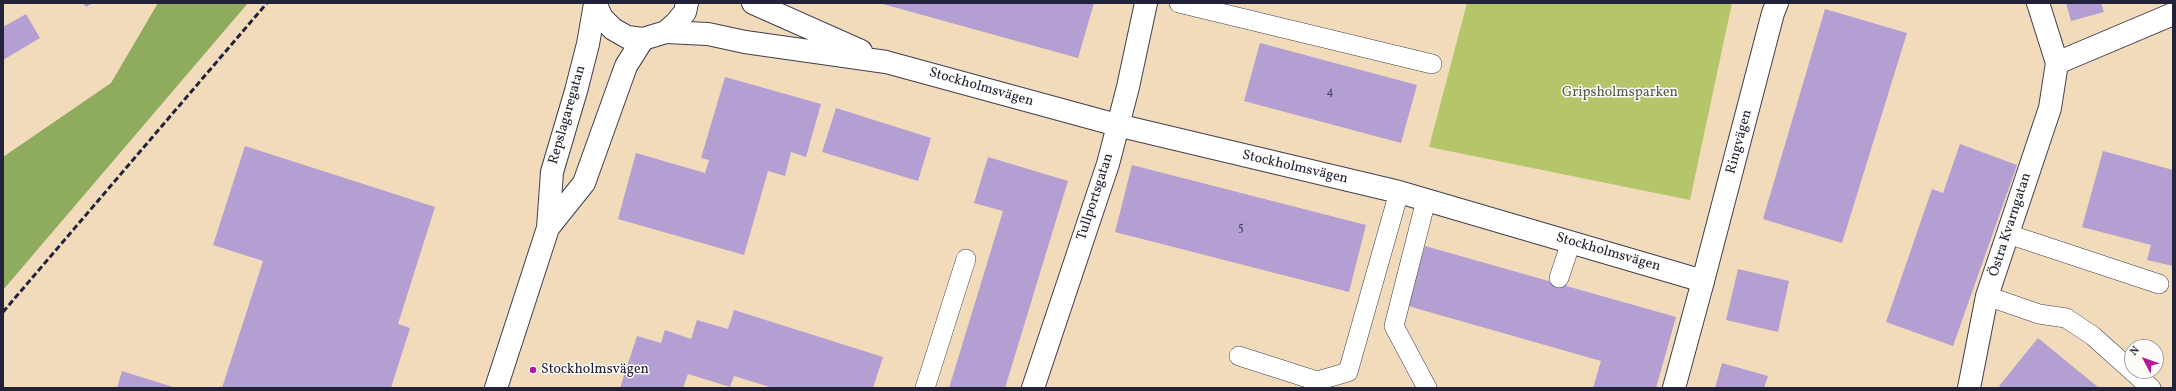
<!DOCTYPE html>
<html>
<head>
<meta charset="utf-8">
<style>
	body { margin:0 }
	#map { position:relative; width:2176px; height:391px; overflow:hidden; background:#f2dbbb; font-family:Vollkorn,serif }
	canvas { display:block }
	.frame { position:absolute; inset:0; border:4px solid #22223b; pointer-events:none }
	.north { position:absolute; left:2124px; top:339px; width:40px; height:40px; box-sizing:border-box; background:#fdfcf7; border:1px solid #a5a5ac; border-radius:50%; rotate:311deg; font-size:11px; font-weight:700; line-height:16px; text-align:center; color:#22223b }
	.north::after { content:''; display:block; margin:auto; width:14px; height:18px; background:#b5179e; clip-path:polygon(50% 0,100% 100%,50% 72%,0 100%) }
</style>
</head>
<body>
<div id="map">
<canvas width="2176" height="391"></canvas>
<div class="frame"></div>
<div class="north">N</div>
</div>
<script>
const context = document.querySelector('canvas').getContext('2d');
context.lineJoin = 'round';
function paint(path, color) { context.fillStyle = color; context.fill(path, 'evenodd'); }
const toPath = rows => new Path2D(rows.map(r => 'M' + r).join(''));
function trace(path, color, width, dash) { context.strokeStyle = color; context.lineWidth = width; context.lineCap = dash ? 'butt' : 'round'; context.setLineDash(dash || []); context.stroke(path); }
function write(font, color, halo, rows, align = 'center') {
  context.font = font + ' Vollkorn,serif'; context.lineWidth = 3; context.setLineDash([]); context.textBaseline = 'middle'; context.strokeStyle = halo; context.fillStyle = color; for (const [text, x, y, turn = 0] of rows) {
    context.save(); context.translate(x, y); context.rotate((+turn || 0) * Math.PI / 180); context.textAlign = isNaN(turn) ? turn : align; if (halo) context.strokeText(text, 0, 0); context.fillText(text, 0, 0); context.restore();
  }
}
const green = toPath([
	[1467,3,1732,3,1690,200,1429,147]
]);
const forest = toPath([
	[158,3,248,3,3,290,3,157,111,83]
]);
const building = toPath([
	[83,3,93,3,86,7],
	[879,3,1094,3,1078,58],
	[2066,3,2101,3,2104,12,2071,21],
	[1825,9,1907,33,1842,243,1763,219],
	[26,14,40,38,3,60,3,27],
	[1260,43,1417,85,1401,143,1244,101],
	[725,77,821,104,806,157,791,152,785,176,768,171,744,255,618,219,636,153,705,173,709,160,701,158],
	[836,108,931,138,918,181,822,152],
	[1960,144,2017,165,1953,346,1886,322,1932,189,1943,193],
	[245,146,435,207,398,324,410,328,391,388,222,388,263,261,213,245],
	[2103,151,2173,170,2173,266,2147,260,2151,245,2082,227],
	[988,157,1068,181,1005,388,949,388,1003,211,974,203],
	[1132,165,1366,225,1349,292,1115,232],
	[1425,246,1676,317,1656,388,1593,388,1601,361,1408,306],
	[1738,269,1789,281,1778,332,1726,320],
	[734,310,883,357,873,388,773,388,734,376,730,387,688,374,683,388,620,388,637,336,661,343,665,330,691,339,697,320,728,329],
	[2038,338,2099,388,2002,388,1999,386],
	[1722,363,1768,376,1764,388,1715,388],
	[122,371,176,388,117,388]
]);
const service = toPath([
	[1179,3,1432,64],
	[1426,200,1394,326,1427,388],
	[2008,234,2159,284],
	[1559,278,1571,242],
	[1987,296,2039,314,2066,318,2093,336,2151,388],
	[1239,356,1317,381,1348,372,1399,192],
	[925,388,966,259]
]);
const pedestrian = toPath([
	[1674,388,1703,281]
]);
const minor = toPath([
	[2057,63,2173,14],
	[1033,388,1108,164,1128,87,1146,3],
	[1969,388,1987,296,2050,108,2057,63,2038,3]
]);
const tertiary = toPath([
	[753,3,861,51],
	[666,32,708,34,745,42,886,62,1117,125,1399,192,1703,281,1773,13,1777,3]
]);
const secondary = toPath([
	[595,3,602,18,613,29,627,37,643,39,666,32,676,23,685,12,687,3],
	[548,228,584,183,626,66,643,39],
	[496,388,548,228,552,172,576,91,588,44,595,4]
]);
const rail = toPath([
	[3,312,267,3]
]);
const markers = [
	[533,370,4,"#b5179e"]
];
const numberNames = [
	["4",1330,93],
	["5",1241,229]
];
const streetNames = [
	["Stockholmsvägen",981,88,16],
	["Repslagaregatan",568,115,-74],
	["Ringvägen",1740,142,-75],
	["Stockholmsvägen",1295,168,13],
	["Tullportsgatan",1096,197,-72],
	["Östra Kvarngatan",2011,225,-72],
	["Stockholmsvägen",1608,253,16]
];
const parkNames = [
	["Gripsholmsparken",1620,93]
];
const poiNames = [
	["Stockholmsvägen",541,370]
];
paint(green, '#b4c669');
paint(forest, '#8fab5d');
paint(building, '#b39fd1');
trace(service, '#413e4e', 20);
trace(pedestrian, '#413e4e', 24);
trace(minor, '#413e4e', 24);
trace(tertiary, '#413e4e', 24);
trace(secondary, '#413e4e', 24);
trace(service, '#fff', 19);
trace(pedestrian, '#fff', 22);
trace(minor, '#fff', 22);
trace(tertiary, '#fff', 22);
trace(secondary, '#fff', 22);
trace(rail, '#22223b', 3, [6, 3]);
for (const [x, y, r, color] of markers) { const dot = new Path2D(); dot.arc(x, y, r, 0, 2 * Math.PI); context.fillStyle = color; context.fill(dot); trace(dot, '#fdfcf7', 1.5); }
write('12px', '#464160', null, numberNames);
write('14px', '#22223b', '#fdfcf7', streetNames);
write('14px', '#555b4b', '#fdfcf7', parkNames);
write('14px', '#22223b', '#fdfcf7', poiNames, 'left');
</script>
</body>
</html>
